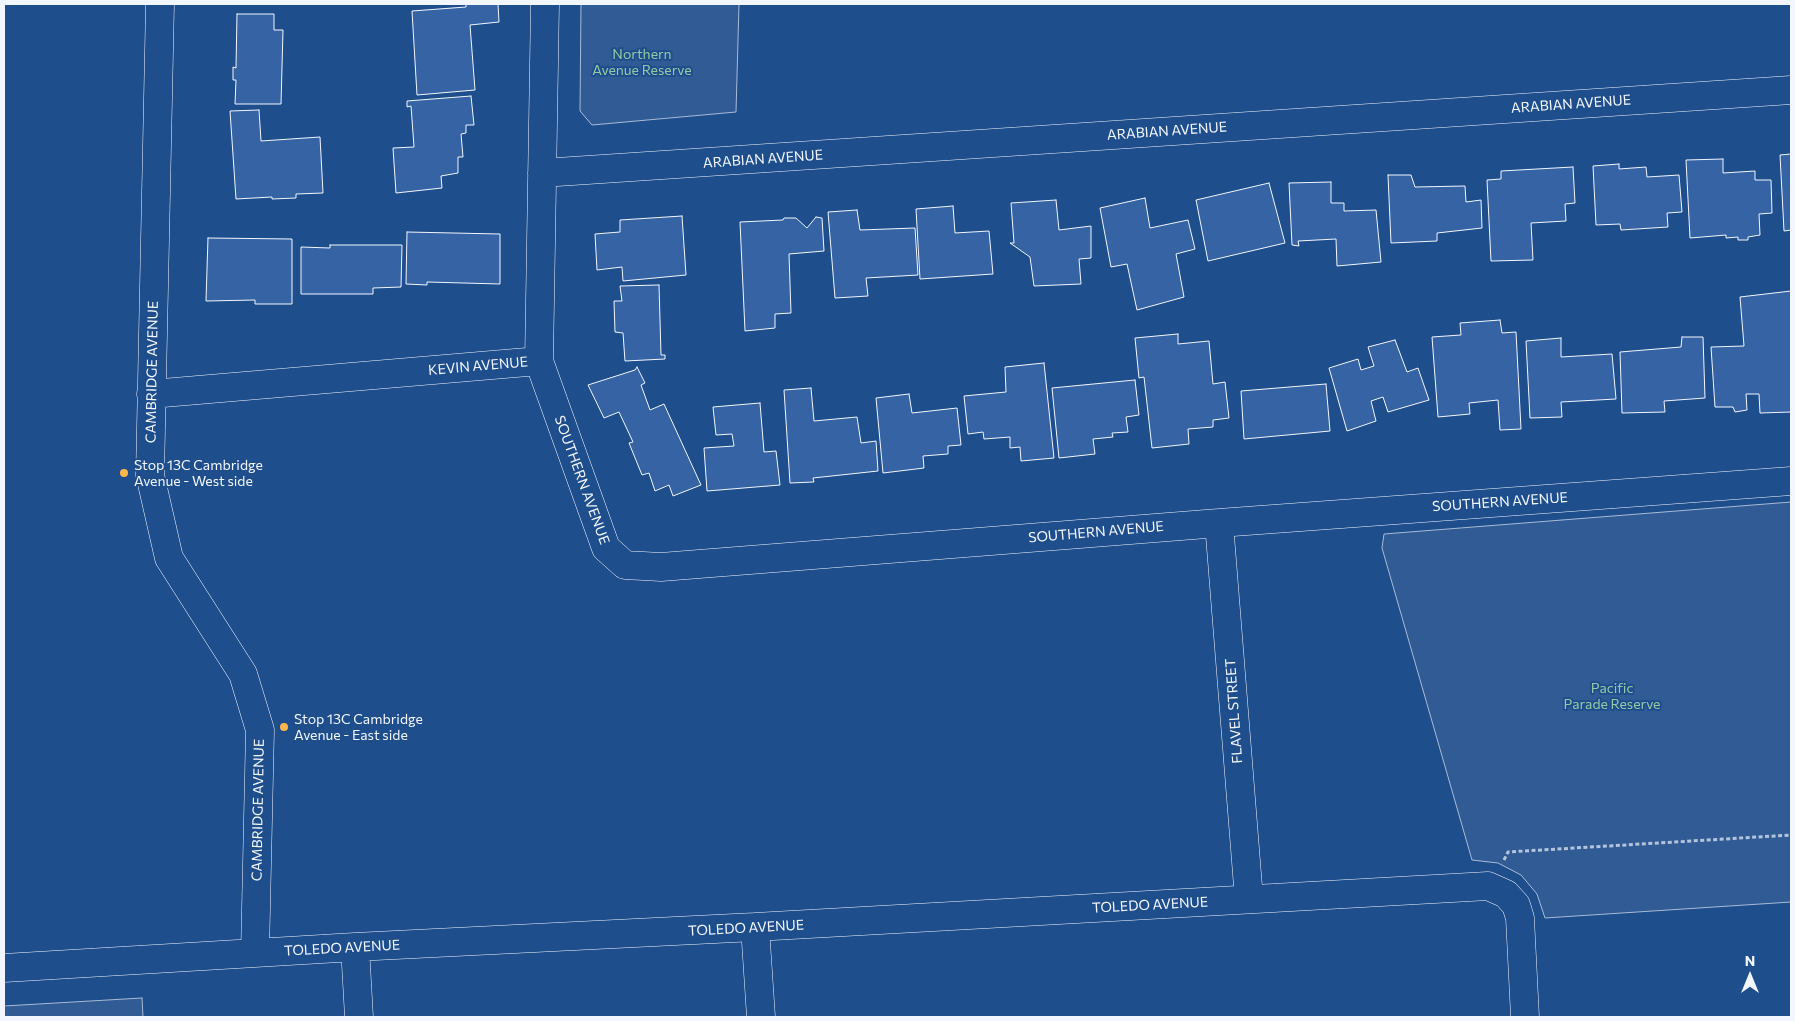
<!DOCTYPE html>
<html>
<head>
<meta charset="utf-8">
<style>
	body { margin:0 }
	#map { position:relative; width:1795px; height:1021px; overflow:hidden; background:#1f4e8c; font-family:Commissioner,sans-serif }
	canvas { display:block }
	.frame { position:absolute; inset:0; border:5px solid #f2f6ff; pointer-events:none }
	.north { position:absolute; left:1725px; top:951px; width:50px; height:50px; -webkit-text-stroke:4px #1f4e8c; paint-order:stroke; rotate:0deg; font-size:14px; font-weight:700; line-height:20px; text-align:center; color:#f2f6ff }
	.north::after { content:''; display:block; margin:auto; width:18px; height:22px; background:#f2f6ff; clip-path:polygon(50% 0,100% 100%,50% 72%,0 100%) }
</style>
</head>
<body>
<div id="map">
<canvas width="1795" height="1021"></canvas>
<div class="frame"></div>
<div class="north">N</div>
</div>
<script>
const context = document.querySelector('canvas').getContext('2d');
context.lineJoin = 'round';
function paint(path, color) { context.fillStyle = color; context.fill(path, 'evenodd'); }
const toPath = rows => new Path2D(rows.map(r => 'M' + r).join(''));
function trace(path, color, width, dash) { context.strokeStyle = color; context.lineWidth = width; context.lineCap = dash ? 'butt' : 'round'; context.setLineDash(dash || []); context.stroke(path); }
function write(font, color, halo, rows, align = 'center') {
  context.font = font + ' Commissioner,sans-serif'; context.lineWidth = 4; context.setLineDash([]); context.textBaseline = 'middle'; context.strokeStyle = halo; context.fillStyle = color; for (const [text, x, y, turn = 0] of rows) {
    context.save(); context.translate(x, y); context.rotate((+turn || 0) * Math.PI / 180); context.textAlign = isNaN(turn) ? turn : align; if (halo) context.strokeText(text, 0, 0); context.fillText(text, 0, 0); context.restore();
  }
}
const built = toPath([
	[581,4,739,4,736,112,592,125,580,111,581,4],
	[1791,502,1791,902,1545,918,1537,894,1521,875,1498,863,1472,860,1382,548,1384,534,1791,502],
	[142,998,143,1017,4,1017,4,1006,142,998]
]);
const building = toPath([
	[466,4,498,4,499,22,470,25,475,90,417,95,412,11,466,7,466,4],
	[237,14,274,14,274,30,283,30,281,104,235,104,236,80,233,80,233,67,236,68,237,14],
	[471,96,474,125,466,125,466,133,461,134,463,157,458,157,458,173,441,176,442,188,396,193,393,148,414,147,411,106,407,107,407,101,471,96],
	[259,110,261,141,320,137,323,193,296,194,296,198,272,199,272,197,236,199,230,111,259,110],
	[1791,154,1791,230,1784,231,1780,155,1791,154],
	[1723,159,1723,173,1755,171,1755,180,1771,180,1772,213,1759,214,1760,235,1748,237,1748,240,1738,240,1738,237,1726,238,1726,235,1690,238,1686,160,1723,159],
	[1619,164,1619,169,1646,167,1647,177,1679,175,1682,212,1667,213,1668,227,1621,230,1620,224,1596,225,1593,166,1619,164],
	[1573,167,1575,203,1565,204,1566,221,1531,223,1533,260,1491,261,1487,180,1501,179,1501,171,1573,167],
	[1388,175,1411,175,1415,187,1465,186,1466,202,1481,200,1482,228,1437,233,1437,241,1391,243,1388,175],
	[1331,182,1331,203,1344,203,1344,211,1376,210,1381,262,1337,266,1336,239,1298,241,1299,246,1292,245,1289,183,1331,182],
	[1269,183,1285,243,1208,261,1196,200,1269,183],
	[1145,198,1150,228,1188,220,1195,249,1176,254,1184,297,1137,310,1127,264,1111,267,1100,208,1145,198],
	[1056,200,1059,230,1091,226,1091,258,1079,259,1081,284,1034,286,1030,257,1010,243,1014,243,1011,203,1056,200],
	[953,206,955,233,989,231,993,274,920,279,916,209,953,206],
	[857,210,860,230,915,228,918,275,866,278,868,296,835,298,828,212,857,210],
	[682,216,686,275,623,281,622,267,597,270,595,234,620,232,620,220,682,216],
	[816,217,822,218,824,251,789,254,791,313,775,314,775,328,745,331,740,222,783,220,784,218,796,218,807,228,816,217],
	[407,232,500,234,500,284,427,282,427,285,406,284,407,232],
	[208,238,292,239,292,304,255,304,255,300,206,301,208,238],
	[330,245,402,245,401,287,373,288,373,294,301,294,301,247,330,248,330,245],
	[659,285,661,355,665,355,665,359,625,361,623,333,615,332,614,301,622,301,620,286,659,285],
	[1791,291,1791,412,1760,413,1759,394,1746,394,1747,410,1735,412,1733,407,1715,407,1711,347,1744,346,1740,297,1791,291],
	[1500,320,1502,333,1516,332,1521,429,1500,430,1498,400,1469,403,1470,414,1438,417,1432,337,1461,335,1460,323,1500,320],
	[1178,334,1178,344,1209,341,1213,384,1225,382,1229,418,1213,420,1213,427,1188,429,1189,444,1152,448,1144,377,1139,378,1135,338,1178,334],
	[1682,337,1703,337,1705,398,1664,401,1665,412,1622,413,1620,352,1681,347,1682,337],
	[1561,338,1561,357,1612,354,1616,399,1561,402,1562,417,1530,418,1526,341,1561,338],
	[1395,340,1407,372,1418,368,1429,400,1388,412,1383,397,1371,401,1376,421,1347,431,1329,368,1358,359,1361,370,1374,366,1368,347,1395,340],
	[1044,363,1054,458,1021,461,1020,447,1010,448,1010,437,984,439,983,432,968,434,964,396,1006,392,1005,367,1044,363],
	[637,367,645,383,641,385,650,410,664,404,701,485,673,496,669,485,655,491,649,473,642,475,629,443,633,442,619,412,604,418,588,385,635,370,637,367],
	[1135,380,1139,415,1126,417,1128,432,1112,433,1113,437,1093,439,1095,454,1059,458,1052,388,1135,380],
	[1326,384,1330,431,1244,439,1241,391,1326,384],
	[811,388,814,421,857,417,861,443,876,441,878,471,813,478,814,482,790,483,784,390,811,388],
	[909,394,912,413,957,408,961,445,948,446,948,454,923,456,924,468,883,473,876,398,909,394],
	[760,403,764,452,776,451,780,485,707,491,704,448,734,446,732,434,716,435,713,407,760,403]
]);
const path = toPath([
	[1504,860,1508,852,1791,835]
]);
const minor = toPath([
	[160,4,150,475,169,558,243,674,260,730,255,953],
	[542,173,1791,90],
	[539,361,606,548,625,565,661,567,1219,523,1791,481],
	[151,394,539,361,545,4],
	[1219,523,1249,899],
	[755,927,761,1017],
	[355,947,359,1017],
	[4,968,355,947,755,927,1488,886,1506,894,1516,905,1520,918,1525,1017]
]);
const markers = [
	[124,473,5,"#ffb74d"],
	[284,727,5,"#ffb74d"]
];
const parkNames = [
	["Northern",642,54],
	["Avenue Reserve",642,70],
	["Pacific",1612,688],
	["Parade Reserve",1612,704]
];
const streetNames = [
	["ARABIAN AVENUE",1571,104,-4],
	["ARABIAN AVENUE",1167,131,-4],
	["ARABIAN AVENUE",763,159,-4],
	["KEVIN AVENUE",478,366,-5],
	["CAMBRIDGE AVENUE",152,372,-89],
	["SOUTHERN AVENUE",582,480,70],
	["SOUTHERN AVENUE",1500,502,-4],
	["SOUTHERN AVENUE",1096,532,-5],
	["FLAVEL STREET",1234,711,-94],
	["CAMBRIDGE AVENUE",258,810,-89],
	["TOLEDO AVENUE",1150,905,-3],
	["TOLEDO AVENUE",746,928,-3],
	["TOLEDO AVENUE",342,948,-3]
];
const poiNames = [
	["Stop 13C Cambridge",134,465],
	["Avenue - West side",134,481],
	["Stop 13C Cambridge",294,719],
	["Avenue - East side",294,735]
];
paint(built, '#305b95');
trace(built, '#a8bbd7', 1);
paint(building, '#3563a3');
trace(building, '#f2f6ff', 1);
trace(minor, '#f2f6ff', 29);
trace(path, '#b3c4dc', 3, [4, 2.5]);
trace(minor, '#1f4e8c', 28);
for (const [x, y, r, color] of markers) { const dot = new Path2D(); dot.arc(x, y, r, 0, 2 * Math.PI); context.fillStyle = color; context.fill(dot); trace(dot, '#1f4e8c', 2); }
write('14px', '#97c8a6', '#1f4e8c', parkNames);
write('14px', '#f2f6ff', '#1f4e8c', streetNames);
write('14px', '#f2f6ff', '#1f4e8c', poiNames, 'left');
</script>
</body>
</html>
